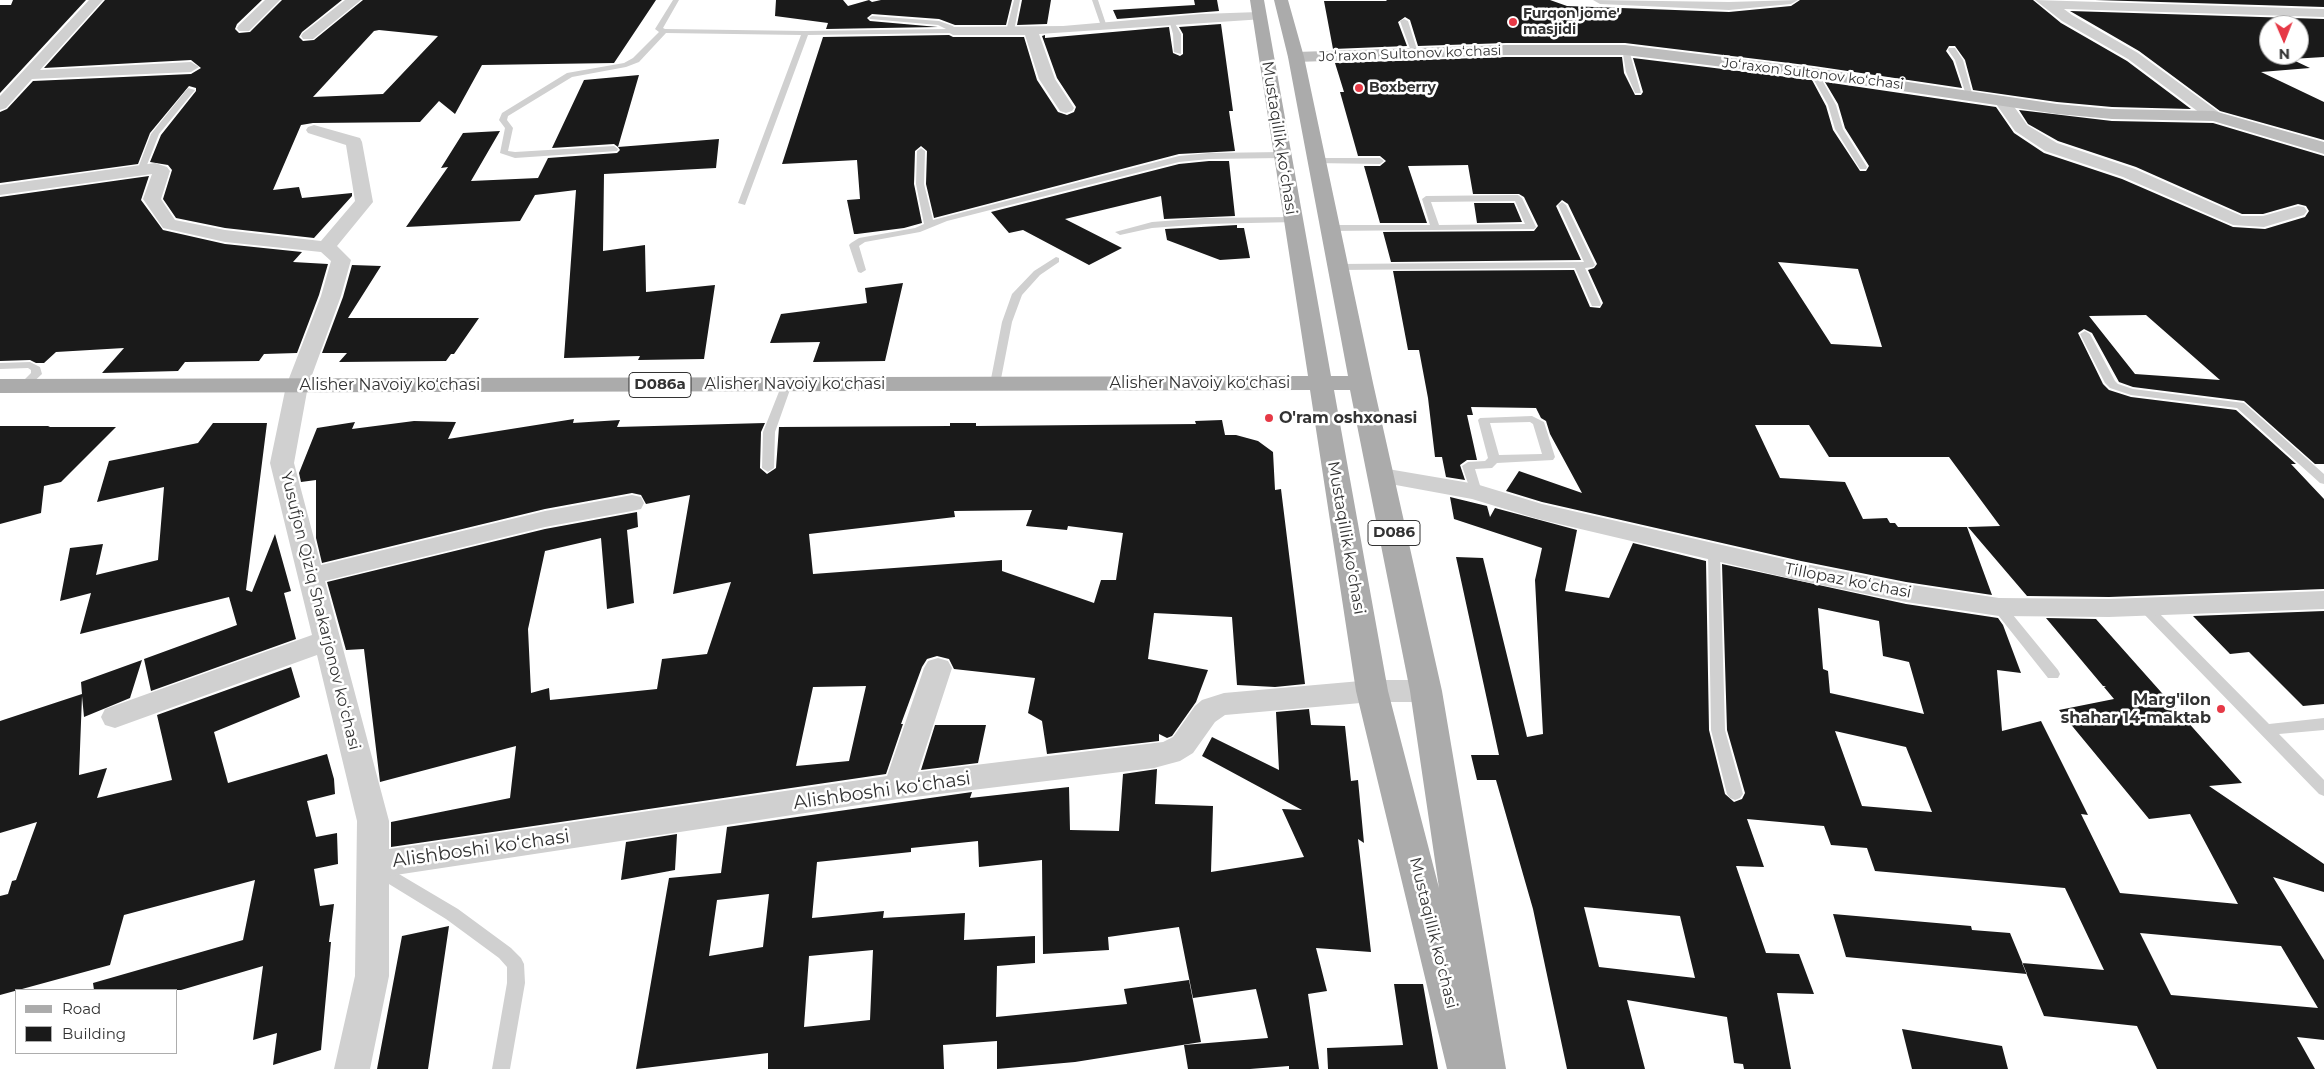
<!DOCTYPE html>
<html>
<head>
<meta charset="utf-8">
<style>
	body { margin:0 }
	#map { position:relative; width:2324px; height:1069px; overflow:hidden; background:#fff; font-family:Montserrat,sans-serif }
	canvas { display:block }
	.legend { position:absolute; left:15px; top:989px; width:162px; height:65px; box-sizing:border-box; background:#fff; border:1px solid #adadad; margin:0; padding:6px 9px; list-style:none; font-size:15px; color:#333 }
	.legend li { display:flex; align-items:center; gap:10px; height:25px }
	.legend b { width:25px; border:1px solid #adadad }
	.north { position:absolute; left:2259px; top:15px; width:50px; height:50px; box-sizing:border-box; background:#fff; border:1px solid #adadad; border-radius:50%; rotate:179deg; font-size:14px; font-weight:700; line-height:20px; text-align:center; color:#333 }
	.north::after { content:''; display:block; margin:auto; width:18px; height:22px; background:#e63946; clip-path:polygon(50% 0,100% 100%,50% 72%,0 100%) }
</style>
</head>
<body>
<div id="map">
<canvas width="2324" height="1069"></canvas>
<ul class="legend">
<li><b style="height:6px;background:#ababab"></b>Road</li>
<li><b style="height:14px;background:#1a1a1a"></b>Building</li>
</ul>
<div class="north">N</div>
</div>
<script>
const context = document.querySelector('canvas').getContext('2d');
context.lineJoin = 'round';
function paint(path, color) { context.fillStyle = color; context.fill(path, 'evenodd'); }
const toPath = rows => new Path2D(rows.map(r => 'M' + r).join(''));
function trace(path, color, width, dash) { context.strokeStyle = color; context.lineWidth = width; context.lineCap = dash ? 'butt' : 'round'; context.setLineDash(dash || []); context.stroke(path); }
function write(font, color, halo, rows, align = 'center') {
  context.font = font + ' Montserrat,sans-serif'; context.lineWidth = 5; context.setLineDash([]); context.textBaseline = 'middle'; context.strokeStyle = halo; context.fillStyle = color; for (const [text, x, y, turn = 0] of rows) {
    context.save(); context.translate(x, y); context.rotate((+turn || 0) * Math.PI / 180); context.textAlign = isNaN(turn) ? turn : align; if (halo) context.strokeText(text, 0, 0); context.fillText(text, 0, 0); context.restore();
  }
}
const building = toPath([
	[13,0,86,0,0,93,0,5,11,5],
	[105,0,262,0,237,24,235,29,239,33,250,32,282,0,342,0,302,32,299,37,303,41,314,40,363,0,656,0,614,63,482,65,455,114,439,101,420,122,313,123,301,125,273,190,299,187,302,198,352,193,352,196,314,238,225,228,176,218,163,199,172,170,168,165,150,162,161,135,196,91,196,88,189,86,150,133,138,164,0,183,0,112,7,109,33,81,191,74,201,68,191,60,44,68],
	[379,30,438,36,383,94,313,97,374,31],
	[776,0,843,0,848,6,869,0,872,2,881,0,1012,0,1006,25,955,25,939,19,872,14,867,18,870,21,938,27,826,29,828,23,775,16],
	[1022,0,1051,0,1047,24,1017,25],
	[1194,0,1217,0,1219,11,1117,19,1113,10,1195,5],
	[1386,0,1550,0,1567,6,1729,12,1791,6,1800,0,2033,0,2061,23,2127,61,2191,109,2112,107,2057,102,1973,90,1965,60,1955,46,1949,46,1946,51,1953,61,1962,88,1814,66,1625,43,1506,43,1418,46,1410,20,1405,17,1398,22,1407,46,1333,49,1324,1,1387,1],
	[2095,0,2324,0,2324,7],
	[2070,11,2324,19,2324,57,2291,59,2310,68,2261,72,2324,102,2324,140,2220,111,2139,51],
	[2269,25,2299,25,2299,55,2269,55],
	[1221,24,1233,111,1229,111,1235,151,1179,154,934,218,926,184,927,151,921,146,915,151,914,184,922,223,904,228,857,234,854,234,847,200,860,199,857,160,782,164,823,37,949,35,953,37,1024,37,1037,80,1058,112,1067,115,1074,112,1076,107,1057,78,1042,36,1045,35,1045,38,1169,27,1173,53,1180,56,1183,54,1183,34,1179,27],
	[1506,57,1622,57,1624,73,1635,95,1641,95,1643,92,1633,58,1812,80,1826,106,1833,130,1860,171,1866,171,1869,166,1845,128,1838,104,1825,82,1996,107,2014,133,2044,153,2122,179,2233,227,2265,229,2305,217,2309,211,2306,206,2298,204,2263,214,2242,214,2136,167,2058,141,2028,124,2019,110,2112,121,2213,123,2324,156,2324,464,2315,464,2244,401,2133,387,2119,382,2092,333,2084,329,2078,333,2103,384,2109,390,2131,397,2236,410,2296,464,2291,464,2324,499,2324,589,2109,597,2027,596,1968,527,2000,526,1949,457,1829,457,1809,425,1755,425,1780,478,1845,482,1863,519,1887,518,1890,523,1895,523,1898,527,1967,527,1992,595,1906,582,1801,561,1542,502,1506,491,1519,471,1582,493,1550,434,1546,421,1541,418,1536,408,1471,407,1473,415,1467,415,1477,460,1467,460,1460,465,1465,480,1446,477,1442,457,1435,457,1428,398,1419,350,1408,350,1393,271,1574,270,1590,307,1600,308,1603,303,1588,270,1594,268,1597,264,1568,204,1562,200,1556,206,1581,260,1391,262,1383,232,1534,231,1538,226,1524,197,1519,194,1473,194,1468,165,1408,166,1427,223,1380,223,1364,166,1380,166,1386,161,1380,156,1358,156,1340,92,1344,92,1335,63],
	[1778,262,1858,269,1882,347,1831,344],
	[2146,315,2220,380,2135,374,2089,316],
	[639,75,618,147,614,144,552,148,584,80],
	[500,131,471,181,538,178,548,158,617,153,620,150,618,147,719,139,716,168,604,174,603,251,645,245,646,292,715,285,704,359,638,360,640,356,564,358,576,190,535,195,520,221,406,227,448,167,441,168,463,133],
	[1209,161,1229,161,1235,216,1164,219,1161,196,1065,219,1122,248,1089,265,1023,230,1009,233,991,212,1179,164],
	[149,176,141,200,163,230,225,244,302,252,293,262,328,264,319,295,297,353,264,354,259,361,185,362,178,371,102,373,124,348,56,352,44,363,36,363,30,360,0,361,0,197],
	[1474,203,1514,203,1522,222,1477,223],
	[1237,225,1237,228,1244,228,1250,258,1220,260,1167,240,1165,229],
	[352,265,381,266,348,318,479,318,454,354,451,354,446,361,339,362,347,353,322,353,343,297],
	[903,283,885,361,813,362,820,342,770,343,781,314,867,303,865,288],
	[574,419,573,423,620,420,617,427,765,423,761,432,760,468,767,474,776,468,779,427,950,426,950,423,976,423,976,426,1196,424,1195,421,1222,420,1225,435,1236,435,1258,441,1273,452,1275,490,1281,489,1305,684,1275,687,1237,685,1232,617,1154,613,1148,659,1208,670,1196,702,1172,736,1167,738,1159,734,1159,741,1047,754,1042,721,1028,713,1035,678,954,669,949,659,937,656,927,659,922,667,901,724,903,724,886,774,391,847,391,822,510,798,516,746,380,782,364,649,346,650,327,582,545,529,637,512,638,527,627,530,634,603,607,609,601,538,545,551,528,629,531,693,549,688,550,700,657,689,662,659,707,654,731,582,673,594,690,495,646,504,641,495,632,493,545,509,322,563,316,538,316,480,301,482,299,473,317,428,355,422,352,429,414,421,456,422,448,439],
	[1032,510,1026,526,1067,530,1068,526,1123,533,1116,580,1101,580,1094,603,1002,571,1002,560,813,574,809,534,955,517,954,511],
	[866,686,849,761,796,766,813,687],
	[213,423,267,423,246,590,252,592,275,534,291,591,284,593,296,639,151,691,144,659,237,625,229,597,80,634,91,593,60,601,70,548,103,544,96,575,158,560,164,487,97,502,109,461,198,443],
	[0,426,50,426,48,427,116,427,61,482,44,486,41,513,0,524],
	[1450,497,1487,506,1490,517,1495,508,1577,530,1565,591,1609,598,1633,543,1706,561,1709,730,1725,794,1734,802,1742,799,1745,793,1727,730,1722,564,1906,604,1998,618,2003,625,2021,673,1997,670,2002,731,2041,721,2088,815,2081,814,2120,893,2238,904,2190,814,2149,819,2059,710,2114,699,2104,687,2106,686,2103,686,2046,618,2096,619,2242,783,2209,786,2324,864,2324,892,2273,877,2324,960,2324,1040,2297,1037,2315,1069,2157,1069,2137,1026,2044,1016,2022,963,2104,970,2065,888,1875,871,1867,848,1831,845,1824,826,1747,819,1764,867,1736,866,1766,953,1799,954,1814,994,1777,993,1791,1069,1744,1069,1743,1064,1734,1063,1727,1017,1627,1000,1645,1069,1567,1069,1533,909,1496,780,1477,780,1471,755,1499,755,1456,557,1483,558,1527,737,1543,734,1535,580,1542,548,1454,519],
	[1818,608,1879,621,1883,656,1909,662,1924,714,1830,693,1828,671,1823,669],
	[1835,731,1906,747,1932,812,1862,806],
	[1584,907,1680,916,1695,978,1599,967],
	[2140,933,2281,946,2318,1008,2171,995],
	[2324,611,2324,704,2303,706,2249,652,2230,654,2193,616],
	[142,660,130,698,84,717,82,696,79,775,107,768,97,798,172,780,157,715,291,667,300,697,214,732,228,783,327,754,334,779,335,794,307,801,316,837,337,833,338,864,314,869,320,906,334,904,329,942,331,942,321,1050,273,1065,277,1033,253,1040,263,966,181,990,94,990,93,983,243,940,255,880,124,915,110,965,0,995,0,896,8,894,12,881,16,880,37,822,0,833,0,721,82,694,81,682],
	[1309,709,1311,725,1345,726,1351,781,1358,780,1364,843,1358,839,1371,952,1316,948,1327,991,1308,994,1319,1069,1289,1069,1289,1066,1250,1069,1188,1069,1184,1045,1268,1038,1256,989,1193,998,1179,927,1108,937,1109,950,1043,954,1042,860,979,867,978,841,911,848,911,852,817,862,812,918,884,911,883,918,965,913,964,940,1035,936,1035,963,997,966,996,1017,1127,1004,1124,989,1189,980,1201,1042,1075,1062,997,1069,997,1041,943,1045,944,1069,768,1069,768,1053,636,1069,669,878,721,873,727,827,972,792,970,798,1069,787,1070,830,1119,831,1123,774,1157,769,1155,804,1213,806,1211,872,1304,857,1282,809,1302,810,1202,756,1212,737,1279,770,1276,712],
	[769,894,763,947,709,956,717,900],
	[873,950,870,1020,804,1027,809,956],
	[935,725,986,725,978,763,921,770],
	[677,834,675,870,621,880,626,842],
	[1833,914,1971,926,1972,930,2010,933,2027,974,1846,957],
	[449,926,428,1069,377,1069,402,936],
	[1394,984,1423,984,1438,1069,1328,1069,1327,1048,1403,1045],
	[1902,1029,2002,1046,2008,1069,1912,1069]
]);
const lane = toPath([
	[673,0,679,0,663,28,665,29,805,31,946,29,938,25,870,19,869,18,872,16,939,21,953,26,957,31,953,33,808,35,745,205,738,203,801,35,666,33,639,62,626,67,572,77,508,116,507,120,513,128,508,151,515,152,614,146,618,149,617,151,515,158,500,153,505,128,499,120,502,113,567,73,624,63,633,58,659,32,655,29,673,0],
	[1014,0,1020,0,1014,31,1010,33,1006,31,1014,0],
	[1092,0,1098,0,1107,27,1101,26,1092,0],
	[1404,19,1408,21,1419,56,1412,54,1400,21,1404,19],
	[1169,20,1173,20,1181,34,1181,54,1174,52,1173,34,1169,20],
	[1622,48,1629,50,1641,93,1635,93,1626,72,1622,48],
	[1949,48,1955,48,1963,60,1973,97,1966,95,1955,60,1948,50,1949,48],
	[1811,71,1817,71,1836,105,1843,129,1867,167,1866,169,1860,169,1835,129,1828,105,1810,73,1811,71],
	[188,88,195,90,159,134,145,170,139,170,138,168,151,134,188,88],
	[921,148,925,151,924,184,933,220,1179,156,1209,153,1282,152,1286,155,1282,158,1209,159,1179,162,947,221,920,232,865,242,859,246,866,270,861,273,858,272,849,245,851,243,859,238,915,228,924,224,916,184,917,151,921,148],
	[1317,158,1380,158,1384,161,1380,164,1314,163,1314,159,1317,158],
	[1518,195,1522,198,1536,227,1534,229,1331,231,1326,228,1331,225,1430,225,1422,199,1426,196,1518,195],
	[1515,201,1525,224,1439,225,1431,202,1515,201],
	[1562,202,1566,205,1595,265,1593,267,1585,268,1601,304,1600,306,1592,306,1591,304,1575,268,1338,270,1333,267,1338,264,1584,262,1558,205,1562,202],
	[1293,217,1298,220,1296,222,1205,224,1152,228,1120,235,1115,232,1152,222,1205,218,1293,217],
	[1056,257,1059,258,1059,262,1040,275,1022,295,1012,322,1000,384,995,387,991,386,990,384,1002,322,1012,294,1034,271,1056,257],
	[2085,331,2090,334,2115,381,2118,384,2133,389,2244,403,2324,474,2324,484,2320,483,2237,408,2131,395,2110,388,2105,383,2080,334,2085,331],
	[30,362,40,367,42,374,27,388,23,389,18,386,31,373,31,370,28,368,0,369,0,363,30,362],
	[787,381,792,384,775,432,774,468,768,472,762,468,763,432,782,384,787,381],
	[1532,416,1544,422,1555,457,1553,460,1497,463,1492,468,1475,469,1482,492,1480,495,1472,495,1462,466,1468,462,1485,461,1488,458,1478,420,1480,418,1532,416],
	[1530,422,1533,424,1542,454,1499,455,1490,423,1530,422],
	[1714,549,1720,553,1725,730,1743,794,1740,798,1735,800,1730,798,1727,794,1711,730,1708,553,1714,549],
	[1999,602,2004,604,2058,670,2060,674,2058,678,2048,678,1994,610,1992,607,1994,604,1999,602],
	[2145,602,2150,604,2269,724,2324,718,2324,730,2279,734,2324,780,2324,796,2319,794,2140,610,2138,607,2140,604,2145,602],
	[377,861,458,909,511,948,521,958,524,964,525,983,510,1069,492,1069,507,983,507,967,499,958,446,919,371,873,369,868,371,863,377,861]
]);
const street = toPath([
	[89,0,103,0,40,70,191,62,199,67,191,72,32,79,6,108,0,110,0,96,89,0],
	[265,0,280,0,249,31,239,31,237,28,239,25,265,0],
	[345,0,361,0,313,39,303,39,301,36,303,33,345,0],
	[1593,0,1729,2,1798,0,1791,4,1729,10,1600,4,1593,0],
	[2035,0,2324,9,2324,17,2064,9,2072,15,2138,53,2220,113,2222,116,2220,119,2214,121,2208,119,2128,59,2062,21,2035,0],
	[1259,12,1264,13,1266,16,1264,19,1039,34,1055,79,1074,108,1072,111,1066,113,1060,111,1039,79,1025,35,953,35,946,31,953,27,1063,26,1201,14,1259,12],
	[2002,96,2008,98,2027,125,2057,143,2135,169,2242,216,2263,216,2298,206,2304,207,2307,211,2304,215,2264,227,2233,225,2123,177,2045,151,2015,131,1994,101,1996,98,2002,96],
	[314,125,360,138,362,142,373,202,337,246,351,260,341,296,308,386,294,463,321,565,545,511,632,495,641,497,644,503,641,509,632,511,545,527,325,581,389,821,389,849,887,776,924,668,928,661,938,658,948,661,952,668,918,772,1163,742,1173,737,1195,706,1202,700,1224,693,1372,680,1426,680,1436,683,1440,691,1436,699,1426,702,1372,702,1225,715,1215,722,1193,753,1180,761,1154,768,898,799,389,876,389,976,370,1069,334,1069,355,976,357,821,317,655,115,728,105,725,101,717,105,709,312,635,270,463,286,386,321,296,331,261,321,252,225,242,163,228,143,199,152,174,0,195,0,185,155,163,167,167,170,171,161,199,175,220,225,230,321,241,355,201,346,145,308,133,306,130,308,127,314,125],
	[1382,468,1476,484,1542,504,1801,563,1906,584,1999,598,2109,599,2324,591,2324,609,2109,617,1999,616,1906,602,1801,581,1538,519,1472,499,1374,481,1370,476,1374,471,1382,468]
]);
const secondary = toPath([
	[1506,45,1625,45,1814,68,2057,104,2112,109,2214,111,2324,142,2324,154,2213,121,2112,119,2057,114,1814,78,1625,55,1506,55,1296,62,1290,60,1288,57,1290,54,1296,52,1506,45]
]);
const primary = toPath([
	[1250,0,1264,0,1331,376,1348,376,1288,57,1274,0,1288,0,1304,57,1373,383,1442,691,1506,1069,1447,1069,1356,691,1310,390,0,393,0,379,1308,376,1250,0],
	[1334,390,1350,390,1410,691,1439,888,1388,691,1334,390]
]);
const markers = [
	[1513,22,5,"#e63946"],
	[1359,88,5,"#e63946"],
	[1269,418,5,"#e63946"],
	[2221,709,5,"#e63946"]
];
const farPoinames = [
	["Furqon jome'",1523,14],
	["masjidi",1523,30],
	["Boxberry",1369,88]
];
const farStreetnames = [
	["Joʻraxon Sultonov koʻchasi",1410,54,-2],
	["Joʻraxon Sultonov koʻchasi",1813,74,7]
];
const shields = [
	[660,385,62],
	[1394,533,52]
];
const shieldNames = [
	["D086a",660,385],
	["D086",1394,533]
];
const streetNames = [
	["Mustaqillik koʻchasi",1279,138,81],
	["Alisher Navoiy koʻchasi",1200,383],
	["Alisher Navoiy koʻchasi",795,384],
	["Alisher Navoiy koʻchasi",390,385],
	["Mustaqillik koʻchasi",1346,538,80],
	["Tillopaz koʻchasi",1848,581,11],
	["Yusufjon Qiziq Shakarjonov koʻchasi",320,611,76],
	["Mustaqillik koʻchasi",1433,933,76]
];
const poiNames = [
	["O'ram oshxonasi",1279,418],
	["Marg'ilon",2211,700,"right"],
	["shahar 14-maktab",2211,718,"right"]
];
const nearStreetnames = [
	["Alishboshi koʻchasi",882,791,-8],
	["Alishboshi koʻchasi",481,849,-8]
];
paint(building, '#1a1a1a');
paint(lane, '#d0d0d0');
paint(street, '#d0d0d0');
paint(secondary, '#bdbdbd');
paint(primary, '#ababab');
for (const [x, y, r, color] of markers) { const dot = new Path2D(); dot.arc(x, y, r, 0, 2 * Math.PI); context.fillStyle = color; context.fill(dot); trace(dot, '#fff', 2); }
write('bold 14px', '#333', '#fff', farPoinames, 'left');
write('14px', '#333', '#fff', farStreetnames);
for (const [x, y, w] of shields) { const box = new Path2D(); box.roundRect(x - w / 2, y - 12.5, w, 25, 4); context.fillStyle = '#fff'; context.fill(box); trace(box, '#333', 1); }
write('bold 15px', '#333', null, shieldNames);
write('16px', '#333', '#fff', streetNames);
write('bold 16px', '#333', '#fff', poiNames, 'left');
write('19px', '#333', '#fff', nearStreetnames);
</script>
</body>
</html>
